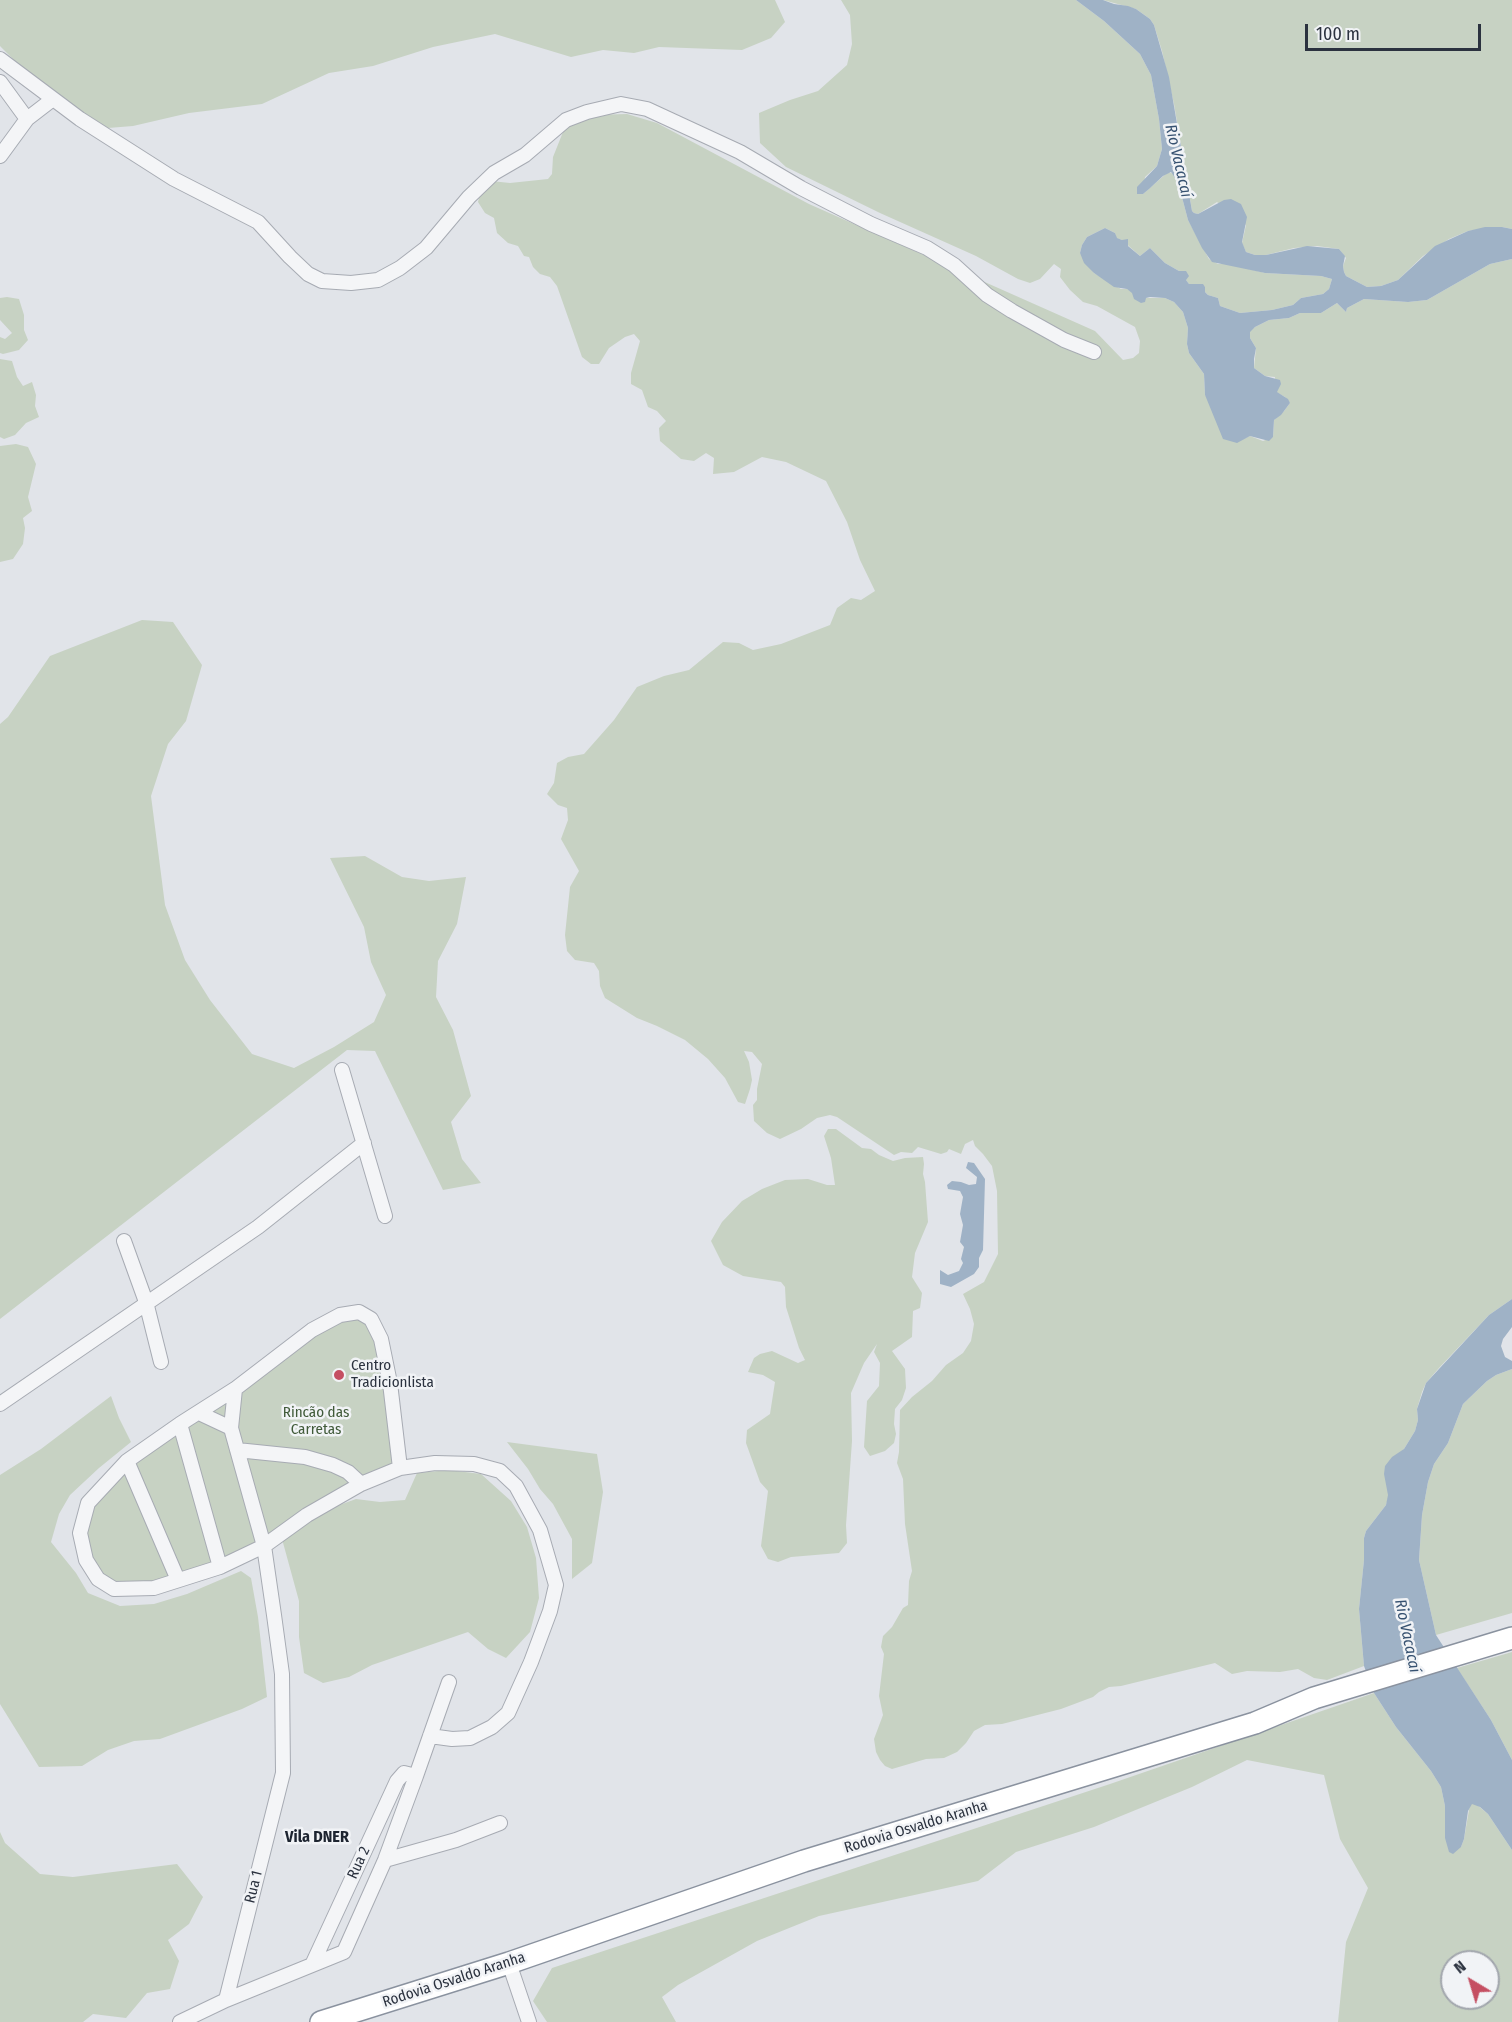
<!DOCTYPE html>
<html>
<head>
<meta charset="utf-8">
<style>
	body { margin:0 }
	#map { position:relative; width:1512px; height:2022px; overflow:hidden; background:#e1e4e9; font-family:"Fira Sans Condensed",sans-serif }
	canvas { display:block }
	.north { position:absolute; left:1440px; top:1950px; width:60px; height:60px; box-sizing:border-box; background:#f1f3f6; border:2px solid #a2a6ad; border-radius:50%; rotate:322deg; font-size:16px; font-weight:700; line-height:24px; text-align:center; color:#2b323f }
	.north::after { content:''; display:block; margin:auto; width:21px; height:27px; background:#c54f62; clip-path:polygon(50% 0,100% 100%,50% 72%,0 100%) }
	.scale { position:absolute; left:1305px; top:24px; width:176px; height:27px; box-sizing:border-box; border:3px solid #2b323f; border-top:0; padding-left:8px; font-size:18px; line-height:21px; white-space:nowrap; color:#2b323f; -webkit-text-stroke:4px #f1f3f6; paint-order:stroke }
</style>
</head>
<body>
<div id="map">
<canvas width="1512" height="2022"></canvas>
<div class="north">N</div>
<div class="scale">100 m</div>
</div>
<script>
const context = document.querySelector('canvas').getContext('2d');
context.lineJoin = 'round';
function paint(path, color) { context.fillStyle = color; context.fill(path, 'evenodd'); }
const toPath = rows => new Path2D(rows.map(r => 'M' + r).join(''));
function trace(path, color, width, dash) { context.strokeStyle = color; context.lineWidth = width; context.lineCap = dash ? 'butt' : 'round'; context.setLineDash(dash || []); context.stroke(path); }
function write(font, color, halo, rows, align = 'center') {
  context.font = font + ' "Fira Sans Condensed",sans-serif'; context.lineWidth = 5; context.setLineDash([]); context.textBaseline = 'middle'; context.strokeStyle = halo; context.fillStyle = color; for (const [text, x, y, turn = 0] of rows) {
    context.save(); context.translate(x, y); context.rotate((+turn || 0) * Math.PI / 180); context.textAlign = isNaN(turn) ? turn : align; if (halo) context.strokeText(text, 0, 0); context.fillText(text, 0, 0); context.restore();
  }
}
const green = toPath([
	[0,0,775,0,785,22,771,38,742,50,659,47,634,53,603,50,571,57,495,34,433,47,373,66,329,73,262,104,189,113,133,126,108,128,75,107,15,61,0,46],
	[841,0,1076,0,1104,21,1140,54,1151,75,1159,119,1162,149,1157,166,1145,177,1143,194,1168,172,1174,174,1178,182,1188,220,1209,259,1218,264,1229,264,1265,273,1321,276,1332,279,1329,289,1323,294,1301,298,1293,305,1272,310,1240,313,1220,306,1218,298,1208,295,1205,292,1205,287,1200,284,1189,284,1179,271,1165,263,1150,248,1140,256,1122,240,1116,238,1115,233,1105,228,1087,237,1082,245,1080,253,1094,273,1121,289,1127,289,1146,298,1165,298,1174,302,1183,312,1188,328,1187,344,1189,353,1204,374,1205,395,1241,440,1250,436,1263,441,1273,437,1274,420,1284,411,1290,403,1285,397,1276,392,1275,377,1265,376,1254,368,1256,348,1250,338,1249,332,1255,327,1269,320,1289,318,1300,313,1321,313,1337,303,1346,312,1347,308,1364,299,1408,302,1427,300,1490,264,1512,259,1512,1299,1489,1315,1439,1368,1426,1383,1422,1392,1417,1409,1418,1420,1415,1431,1404,1449,1386,1505,1366,1531,1364,1538,1364,1560,1359,1609,1364,1666,1327,1680,1314,1678,1298,1669,1280,1672,1247,1671,1232,1674,1215,1663,1121,1686,1109,1687,1099,1692,1093,1697,1061,1709,1002,1724,985,1725,974,1731,966,1743,957,1752,944,1758,926,1759,892,1769,885,1766,880,1760,876,1752,874,1739,883,1715,879,1696,884,1654,881,1647,883,1636,892,1627,903,1608,908,1605,909,1581,912,1571,905,1524,903,1479,897,1463,899,1452,900,1410,912,1397,932,1381,946,1365,963,1353,971,1341,974,1324,970,1309,963,1294,984,1282,998,1254,997,1191,992,1166,983,1154,975,1146,973,1140,965,1144,961,1154,949,1149,947,1152,941,1154,918,1147,912,1153,901,1152,894,1155,837,1117,830,1115,817,1118,801,1129,780,1139,767,1133,754,1121,753,1105,757,1100,757,1089,762,1064,752,1052,744,1051,749,1062,752,1080,750,1089,745,1104,738,1102,725,1078,708,1059,685,1040,657,1026,637,1018,605,998,600,986,599,971,594,963,575,960,567,951,565,935,570,887,579,871,561,839,568,820,567,808,558,805,547,794,554,783,557,763,568,757,584,754,614,720,637,687,664,676,689,670,723,642,739,643,753,650,781,644,830,625,837,608,851,598,861,600,875,591,860,560,847,522,826,481,786,462,762,457,734,472,713,474,714,458,706,453,694,461,681,459,660,441,659,428,666,421,657,411,648,407,642,390,631,384,631,373,640,341,634,334,625,337,609,348,599,364,591,364,582,357,557,286,550,277,540,274,533,267,529,257,524,256,518,246,508,243,497,233,494,218,485,213,478,202,480,194,491,181,510,183,548,179,552,174,553,157,563,132,569,124,592,115,627,114,657,123,809,204,1095,331,1123,360,1133,358,1139,353,1140,341,1135,327,1097,306,1083,302,1070,290,1060,277,1061,269,1054,264,1040,279,1030,283,1018,279,976,256,880,213,786,167,760,143,759,113,790,100,818,91,847,65,852,44,850,15],
	[1103,0,1512,0,1512,229,1502,227,1468,231,1449,239,1423,256,1398,280,1381,286,1367,287,1346,276,1344,272,1343,266,1346,258,1339,249,1317,246,1294,248,1266,255,1255,255,1246,252,1242,243,1246,225,1217,202,1198,214,1194,213,1192,211,1174,104,1162,51,1154,25,1150,19,1136,9],
	[7,297,19,299,24,315,24,330,28,340,19,350,3,354,0,353,0,337,5,339,12,333,0,320,0,298],
	[0,359,12,361,17,377,23,386,32,382,36,395,35,406,39,417,26,423,15,435,4,439,0,437],
	[16,444,28,447,36,464,28,497,32,511,23,518,25,528,23,544,13,559,0,562,0,446],
	[142,620,173,622,202,665,186,721,168,744,151,796,165,905,185,960,210,1000,252,1054,294,1068,334,1047,374,1022,386,995,371,962,364,927,330,858,365,856,402,877,429,881,466,877,457,924,438,961,436,997,453,1030,471,1096,451,1122,462,1159,481,1183,443,1190,375,1051,347,1050,0,1319,0,724,8,717,50,656],
	[828,1129,836,1129,862,1148,871,1149,879,1155,893,1161,905,1158,923,1157,924,1164,923,1174,925,1182,928,1222,915,1253,912,1277,922,1293,920,1308,913,1311,912,1337,892,1351,905,1369,906,1388,902,1400,895,1409,894,1424,896,1434,894,1443,885,1451,870,1456,864,1447,867,1401,879,1386,880,1363,874,1352,877,1344,864,1363,851,1393,852,1441,846,1525,847,1543,839,1553,791,1557,778,1562,768,1559,761,1546,768,1491,760,1482,746,1443,747,1430,770,1414,775,1382,763,1375,748,1372,754,1358,760,1354,772,1351,798,1363,805,1360,799,1348,786,1307,785,1287,781,1282,743,1276,723,1265,711,1241,722,1222,742,1201,762,1189,785,1180,808,1179,827,1185,835,1185,831,1158,824,1136],
	[340,1315,371,1319,400,1468,264,1546,154,1588,114,1589,86,1560,88,1503,127,1461],
	[1512,1369,1512,1613,1436,1635,1419,1560,1422,1515,1428,1482,1434,1464,1448,1443,1463,1404,1487,1381,1496,1375],
	[111,1396,119,1418,131,1442,99,1468,70,1495,59,1514,51,1542,76,1573,88,1593,120,1606,154,1604,187,1594,241,1571,251,1578,258,1617,267,1697,242,1709,160,1739,134,1741,108,1750,82,1766,39,1767,0,1704,0,1475,41,1449],
	[507,1442,597,1454,603,1492,592,1563,572,1579,572,1539,553,1504,540,1489,528,1469],
	[449,1470,481,1474,511,1501,527,1527,536,1558,539,1598,530,1632,506,1658,488,1649,468,1632,372,1665,349,1677,323,1683,304,1673,299,1637,299,1601,282,1539,323,1511,356,1499,380,1502,405,1500,417,1473],
	[1512,1652,1512,1760,1491,1720,1457,1668],
	[1374,1693,1396,1727,1431,1771,1441,1787,1445,1806,1445,1838,1461,1847,1464,1839,1470,1804,1476,1804,1488,1814,1512,1850,1512,2022,1338,2022,1346,1942,1368,1888,1340,1839,1324,1775,1247,1760,1192,1787,1094,1827,1016,1852,978,1881,819,1916,757,1941,678,1985,662,1997,676,2022,547,2022,533,2001,552,1968,1110,1784],
	[1452,1962,1488,1962,1488,1998,1452,1998],
	[0,1832,5,1843,40,1874,73,1877,177,1864,203,1897,189,1924,168,1940,179,1961,170,1989,147,1993,126,2018,93,2014,83,2022,0,2022]
]);
const water = toPath([
	[1076,0,1103,0,1114,4,1128,6,1136,9,1150,19,1154,25,1169,77,1192,211,1194,213,1198,214,1224,200,1231,199,1241,204,1247,217,1242,242,1246,252,1255,255,1266,255,1307,246,1339,249,1345,256,1343,266,1344,272,1346,276,1367,287,1381,286,1398,280,1435,246,1468,231,1485,227,1502,227,1512,229,1512,259,1490,264,1427,300,1408,302,1364,299,1347,308,1346,312,1337,303,1321,313,1300,313,1289,318,1269,320,1255,327,1250,332,1250,338,1256,348,1254,359,1254,368,1265,376,1280,380,1281,384,1277,392,1288,399,1290,403,1281,415,1274,420,1273,437,1269,441,1250,436,1237,443,1223,439,1205,395,1204,374,1189,353,1187,344,1188,328,1183,312,1174,302,1165,298,1150,297,1146,298,1145,302,1141,303,1134,299,1132,293,1127,289,1114,287,1094,273,1084,263,1080,253,1082,245,1087,237,1105,228,1115,233,1117,238,1122,240,1128,239,1128,246,1140,256,1150,248,1165,263,1179,271,1186,271,1189,276,1186,280,1189,284,1203,284,1205,287,1205,292,1208,295,1218,298,1220,306,1240,313,1272,310,1293,305,1301,298,1323,294,1329,289,1332,279,1321,276,1265,273,1212,262,1202,248,1188,220,1178,182,1171,172,1163,176,1149,189,1143,194,1137,194,1137,187,1157,166,1162,149,1159,119,1151,75,1140,54,1104,21],
	[968,1162,974,1163,985,1179,983,1250,979,1258,979,1267,974,1274,951,1287,940,1284,940,1270,948,1275,959,1271,963,1263,961,1259,964,1247,960,1242,963,1225,960,1214,963,1197,960,1191,948,1189,947,1185,952,1181,961,1182,969,1185,976,1184,977,1177,966,1168],
	[1512,1299,1512,1327,1503,1339,1501,1346,1505,1357,1512,1361,1512,1369,1496,1375,1487,1381,1463,1404,1448,1443,1434,1464,1428,1482,1422,1515,1419,1560,1436,1635,1491,1720,1512,1760,1512,1850,1488,1814,1480,1807,1472,1804,1468,1811,1464,1839,1461,1847,1453,1854,1449,1852,1445,1838,1445,1806,1441,1787,1431,1771,1396,1727,1374,1693,1364,1666,1359,1609,1364,1560,1364,1538,1366,1531,1386,1505,1388,1495,1384,1474,1385,1466,1392,1457,1404,1449,1415,1431,1418,1420,1417,1409,1426,1383,1489,1315]
]);
const minor = toPath([
	[0,59,80,119,174,179,258,222,290,257,308,274,322,281,351,283,378,280,400,268,426,248,469,197,494,173,525,155,566,120,587,112,621,104,647,109,740,152,801,188,871,224,927,248,954,265,987,295,1012,311,1064,340,1094,352],
	[0,82,27,119],
	[0,156,27,119,53,99],
	[342,1070,385,1216],
	[124,1241,146,1302,161,1362],
	[0,1404,258,1227,364,1143],
	[199,1413,231,1428],
	[180,1424,220,1567],
	[237,1450,305,1457,333,1465,348,1472,361,1484],
	[127,1461,178,1580],
	[400,1468,390,1383,381,1339,371,1319,359,1312,340,1315,312,1330,235,1389,180,1424,127,1461,88,1503,80,1533,86,1560,98,1579,114,1589,154,1588,220,1567,264,1546,307,1515,361,1484,400,1468,435,1463,474,1464,500,1471,516,1486,540,1530,556,1585,550,1611,531,1662,508,1713,492,1727,470,1738,452,1739,430,1736],
	[385,1860,456,1840,500,1823],
	[509,1963,529,2022],
	[312,1965,344,1952,385,1860,416,1776],
	[226,2000,283,1773,282,1674,274,1615,264,1546,231,1428,235,1389],
	[180,2022,226,2000,312,1965,397,1781,404,1773,416,1776,449,1682]
]);
const highway = toPath([
	[321,2022,509,1963,804,1861,1255,1723,1314,1698,1512,1638]
]);
const markers = [
	[339,1375,6,"#c54f62"]
];
const poiNames = [
	["Centro",351,1366],
	["Tradicionlista",351,1383]
];
const parkNames = [
	["Rincão das",316,1413],
	["Carretas",316,1430]
];
const streetNames = [
	["Rodovia Osvaldo Aranha",916,1827,-17],
	["Rua 2",359,1863,-65],
	["Rua 1",254,1887,-76],
	["Rodovia Osvaldo Aranha",454,1980,-18]
];
const waterNames = [
	["Rio Vacacaí",1178,161,77],
	["Rio Vacacaí",1407,1636,78]
];
const neighbourhoodNames = [
	["Vila DNER",317,1838]
];
paint(green, '#c7d2c3');
paint(water, '#9fb2c6');
trace(minor, '#a7abb3', 16);
trace(highway, '#8a929f', 24);
trace(minor, '#f4f5f7', 14);
trace(highway, '#fff', 21);
for (const [x, y, r, color] of markers) { const dot = new Path2D(); dot.arc(x, y, r, 0, 2 * Math.PI); context.fillStyle = color; context.fill(dot); trace(dot, '#f1f3f6', 2); }
write('15px', '#2b323f', '#f1f3f6', poiNames, 'left');
write('15px', '#405a39', '#f1f3f6', parkNames);
write('15px', '#2b323f', '#f1f3f6', streetNames);
write('italic 16px', '#375271', '#f1f3f6', waterNames);
write('bold 16px', '#1d2430', '#f1f3f6', neighbourhoodNames);
</script>
</body>
</html>
